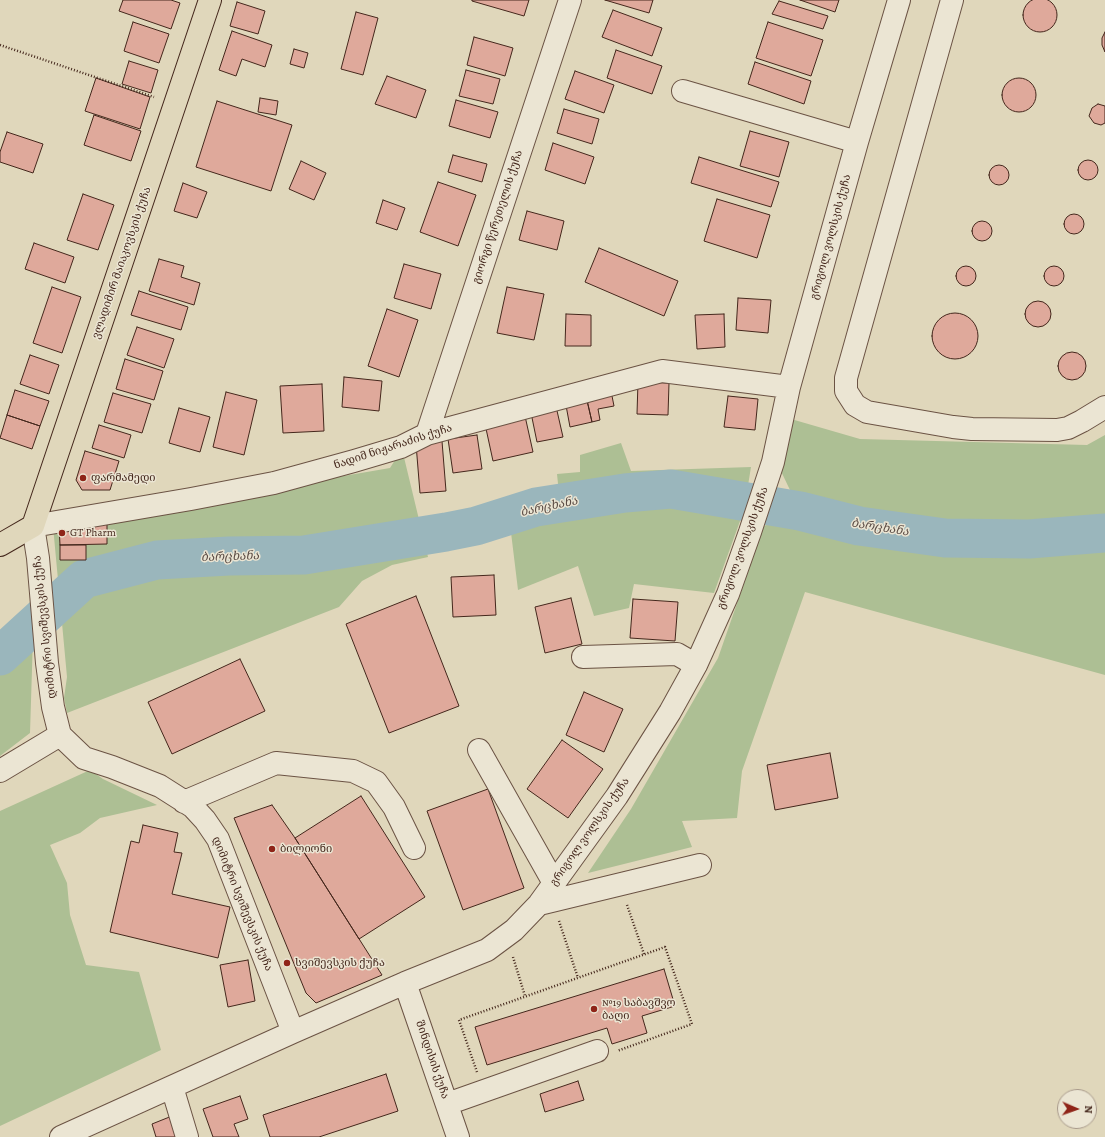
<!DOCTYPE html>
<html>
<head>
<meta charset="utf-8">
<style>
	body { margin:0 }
	#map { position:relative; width:1105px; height:1137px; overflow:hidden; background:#e0d7bb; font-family:Alegreya,serif }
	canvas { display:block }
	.north { position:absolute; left:1057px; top:1089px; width:40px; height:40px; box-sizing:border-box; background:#ebe5d3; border:1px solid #a8998a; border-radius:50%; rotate:92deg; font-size:11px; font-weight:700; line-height:16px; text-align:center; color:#44271c }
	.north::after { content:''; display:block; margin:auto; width:14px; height:18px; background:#8f2418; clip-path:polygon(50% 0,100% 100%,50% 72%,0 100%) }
</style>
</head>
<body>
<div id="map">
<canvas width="1105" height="1137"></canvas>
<div class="north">N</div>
</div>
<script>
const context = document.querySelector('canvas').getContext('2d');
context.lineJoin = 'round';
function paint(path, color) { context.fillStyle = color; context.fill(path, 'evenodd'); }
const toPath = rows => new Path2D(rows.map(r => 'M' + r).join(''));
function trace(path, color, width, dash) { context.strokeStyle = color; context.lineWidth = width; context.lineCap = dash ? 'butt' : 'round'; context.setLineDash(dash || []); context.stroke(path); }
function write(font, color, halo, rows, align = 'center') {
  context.font = font + ' Alegreya,"Noto Serif Georgian",serif'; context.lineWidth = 3; context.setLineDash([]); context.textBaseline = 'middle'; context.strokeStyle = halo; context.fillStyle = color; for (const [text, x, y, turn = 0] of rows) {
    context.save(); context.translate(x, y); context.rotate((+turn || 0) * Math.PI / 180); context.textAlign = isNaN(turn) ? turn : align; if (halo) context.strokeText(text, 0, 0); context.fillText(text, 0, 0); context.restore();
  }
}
const green = toPath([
	[791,419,860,439,1087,445,1105,435,1105,675,805,592,742,771,737,818,682,821,692,847,588,873,631,809,718,658,764,526,800,511,779,467],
	[621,443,631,471,751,467,744,510,714,593,634,584,629,608,594,616,578,566,518,590,509,516,536,507,560,503,557,474,580,472,580,455],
	[402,449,428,557,392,565,362,581,339,607,67,713,64,698,67,677,53,526,390,468],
	[33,637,30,733,0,756,0,666],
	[90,770,103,779,157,805,100,818,80,833,50,845,67,883,70,915,86,965,139,972,161,1050,0,1126,0,811]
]);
const river = toPath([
	[0,656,84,579,157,560,229,556,304,555,446,532,476,526,536,507,625,493,671,489,800,511,859,526,945,538,1029,539,1105,533]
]);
const building = toPath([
	'1023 15a17 17 0 1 1 34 0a17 17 0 1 1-34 0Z',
	[123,0,171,0,180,3,171,29,119,11,123,0],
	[472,0,529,0,524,16,472,1,472,0],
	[605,0,653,0,649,13,605,0],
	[800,0,839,0,835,12,800,0],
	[779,1,828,16,823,29,772,14,779,1],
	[237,2,265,11,258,34,230,26,237,2],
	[613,10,662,28,652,56,602,37,613,10],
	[356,12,378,18,363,75,341,69,356,12],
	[133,22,169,34,159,63,124,51,133,22],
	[768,22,823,40,811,76,756,58,768,22],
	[232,31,272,45,265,67,242,59,236,76,219,70,232,31],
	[1105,32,1105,52,1102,45,1102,38,1105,32],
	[474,37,513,48,505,76,467,65,474,37],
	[294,49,308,53,304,68,290,64,294,49],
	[616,50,662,66,652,94,607,78,616,50],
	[129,61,158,70,151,93,122,84,129,61],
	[755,62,811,81,804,104,748,84,755,62],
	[466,70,500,79,493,104,459,96,466,70],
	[575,71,614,85,604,113,565,99,575,71],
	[387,76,426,90,416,118,375,104,387,76],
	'1002 95a17 17 0 1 1 34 0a17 17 0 1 1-34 0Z',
	[96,78,150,97,140,129,85,111,96,78],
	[260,98,278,101,276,115,258,112,260,98],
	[456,100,498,112,490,138,449,126,456,100],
	[217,101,292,125,271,191,196,167,217,101],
	[1098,104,1105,106,1105,123,1101,125,1094,123,1089,116,1092,108,1098,104],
	[564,109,599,119,592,144,557,133,564,109],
	[94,115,141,131,131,161,84,145,94,115],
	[750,131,789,142,779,177,740,166,750,131],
	[7,132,43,144,33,173,0,162,0,152,7,132],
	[553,143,594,157,585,184,545,170,553,143],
	[453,155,487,164,482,182,448,172,453,155],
	[699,157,779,182,771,207,691,183,699,157],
	'1078 170a10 10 0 1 1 20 0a10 10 0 1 1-20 0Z',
	[301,161,326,173,314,200,289,189,301,161],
	'989 175a10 10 0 1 1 20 0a10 10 0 1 1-20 0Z',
	[438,182,476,195,458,246,420,232,438,182],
	[183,183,207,192,197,218,174,211,183,183],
	[83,194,114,205,98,250,67,240,83,194],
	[717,199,770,215,757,258,704,241,717,199],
	[383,200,405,208,397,230,376,223,383,200],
	[527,211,564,221,557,250,519,240,527,211],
	'1064 224a10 10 0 1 1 20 0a10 10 0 1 1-20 0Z',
	'972 231a10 10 0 1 1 20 0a10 10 0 1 1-20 0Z',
	[34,243,74,257,65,283,25,269,34,243],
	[599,248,678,281,664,316,585,282,599,248],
	[159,259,184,266,181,277,200,283,194,305,149,291,159,259],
	[404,264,441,274,431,309,394,298,404,264],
	'1044 276a10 10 0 1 1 20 0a10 10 0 1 1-20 0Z',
	'956 276a10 10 0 1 1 20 0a10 10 0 1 1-20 0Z',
	[52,287,81,297,62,353,33,343,52,287],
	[507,287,544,294,534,340,497,333,507,287],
	[139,291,188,307,181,330,131,315,139,291],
	[738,298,771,300,768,333,736,330,738,298],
	'1025 314a13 13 0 1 1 26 0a13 13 0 1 1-26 0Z',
	[387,309,418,320,399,377,368,366,387,309],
	'932 336a23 23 0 1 1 46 0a23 23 0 1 1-46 0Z',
	[566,314,591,315,591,346,565,346,566,314],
	[724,314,725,347,697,349,695,315,724,314],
	[137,327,174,339,164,368,127,355,137,327],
	'1058 366a14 14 0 1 1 28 0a14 14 0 1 1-28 0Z',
	[30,355,59,365,49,394,20,384,30,355],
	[125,359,163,371,154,400,116,389,125,359],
	[344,377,382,381,379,411,342,407,344,377],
	[638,382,669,383,668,415,637,414,638,382],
	[322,384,324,431,283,433,280,386,322,384],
	[15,390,49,401,40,426,7,415,15,390],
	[611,391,614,406,598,409,600,420,592,422,586,396,611,391],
	[226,392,257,400,244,455,213,447,226,392],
	[113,393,151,404,142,433,104,422,113,393],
	[586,396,592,422,570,427,565,400,586,396],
	[728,396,758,399,755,430,724,427,728,396],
	[555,402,563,437,537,442,530,408,555,402],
	[179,408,210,417,200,452,169,443,179,408],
	[7,415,40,426,32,449,0,438,7,415],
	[525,416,533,452,493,461,485,424,525,416],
	[99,425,131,435,124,458,92,448,99,425],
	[477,435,482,469,453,473,448,439,477,435],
	[442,441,446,491,420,493,416,444,442,441],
	[85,451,119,461,110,490,82,490,76,480,85,451],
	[107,524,107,544,60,545,59,526,107,524],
	[60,545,86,545,86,560,60,560,60,545],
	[494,575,496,615,453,617,451,577,494,575],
	[416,596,459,706,389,733,346,624,416,596],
	[571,598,582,644,545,653,535,607,571,598],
	[633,599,678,602,675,641,630,638,633,599],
	[240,659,265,711,172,754,148,702,240,659],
	[584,692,623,709,604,752,566,735,584,692],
	[562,740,603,769,568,818,527,789,562,740],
	[830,753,838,798,775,810,767,765,830,753],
	[488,789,524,888,463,910,427,811,488,789],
	[361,796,425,897,359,939,295,838,361,796],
	[272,805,295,838,382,975,316,1003,306,993,234,818,272,805],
	[143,825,178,833,174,852,182,853,172,894,230,907,218,958,110,932,131,841,139,843,143,825],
	[248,960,255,1001,228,1007,220,965,248,960],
	[664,969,675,1006,642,1016,647,1033,612,1044,607,1028,487,1065,475,1027,664,969],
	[386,1074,398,1111,319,1137,270,1137,263,1115,386,1074],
	[578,1081,584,1100,545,1112,540,1094,578,1081],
	[240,1096,248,1119,234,1124,239,1137,213,1137,203,1109,240,1096],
	[172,1116,179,1137,156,1137,152,1124,172,1116]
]);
const path = toPath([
	[0,45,154,97],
	[627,905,644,954],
	[559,921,578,978],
	[513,957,525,996],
	[477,1072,459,1020,665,947,692,1024,617,1051]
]);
const minor = toPath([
	[952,0,846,378,846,391,855,405,867,412,953,427,972,429,1057,430,1068,428,1082,421,1105,407],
	[683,91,857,142],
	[427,434,570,0],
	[583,657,677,654,696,665],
	[479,750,554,883],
	[0,771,60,735],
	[184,802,276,763,353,771,376,782,394,807,414,848],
	[539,904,700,865],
	[405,983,458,1137],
	[293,1032,218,839,205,820,193,807,160,786,112,767,84,758,60,735,53,707,47,663,38,558,33,526,191,499,274,483,354,461,401,447,427,434,662,371,789,387],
	[172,1087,187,1137],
	[447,1104,597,1051],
	[61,1137,293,1032,405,983,487,950,514,930,539,904,617,796,670,712,696,665,728,594,750,532,773,462,789,387,857,142,899,0]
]);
const major = toPath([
	[0,545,33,526,210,0]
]);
const markers = [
	[83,478,4,"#8f2418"],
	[62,533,4,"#8f2418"],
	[272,849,4,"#8f2418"],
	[287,963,4,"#8f2418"],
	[594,1009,4,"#8f2418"]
];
const streetNames = [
	["გიორგი წერეთელის ქუჩა",498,217,-72],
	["გრიგოლ ვოლსკის ქუჩა",831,237,-75],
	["ვლადიმირ მაიაკოვსკის ქუჩა",122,263,-71],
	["ნადიმ ნიჟარაძის ქუჩა",393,447,-18],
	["გრიგოლ ვოლსკის ქუჩა",743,548,-70],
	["დიმიტრი სვიშევსკის ქუჩა",45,627,-96],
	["გრიგოლ ვოლსკის ქუჩა",590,832,-55],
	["დიმიტრი სვიშევსკის ქუჩა",242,904,68],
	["შინდისის ქუჩა",432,1060,71]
];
const poiNames = [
	["ფარმამედი",91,478],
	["GT Pharm",70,533],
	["ბილიონი",280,849],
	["სვიშევსკის ქუჩა",295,963],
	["№19 საბავშვო",602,1003],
	["ბაღი",602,1016]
];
const waterNames = [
	["ბარცხანა",549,507,-12],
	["ბარცხანა",880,528,9],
	["ბარცხანა",230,557,-2]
];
paint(green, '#adbf94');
trace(river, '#9ab6bc', 39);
paint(building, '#dfa99b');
trace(building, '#44271c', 1);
trace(minor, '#6b5344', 24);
trace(major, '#44271c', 24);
trace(path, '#44271c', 2.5, [1, 2]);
trace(minor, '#ebe5d3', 22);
trace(major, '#e0d7bb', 22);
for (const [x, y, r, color] of markers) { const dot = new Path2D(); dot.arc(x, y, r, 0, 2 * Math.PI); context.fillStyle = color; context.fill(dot); trace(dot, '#ebe5d3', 1.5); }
write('11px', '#44271c', '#ebe5d3', streetNames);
write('11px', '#44271c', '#ebe5d3', poiNames, 'left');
write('italic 12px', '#5a4b44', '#ebe5d3', waterNames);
</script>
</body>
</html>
